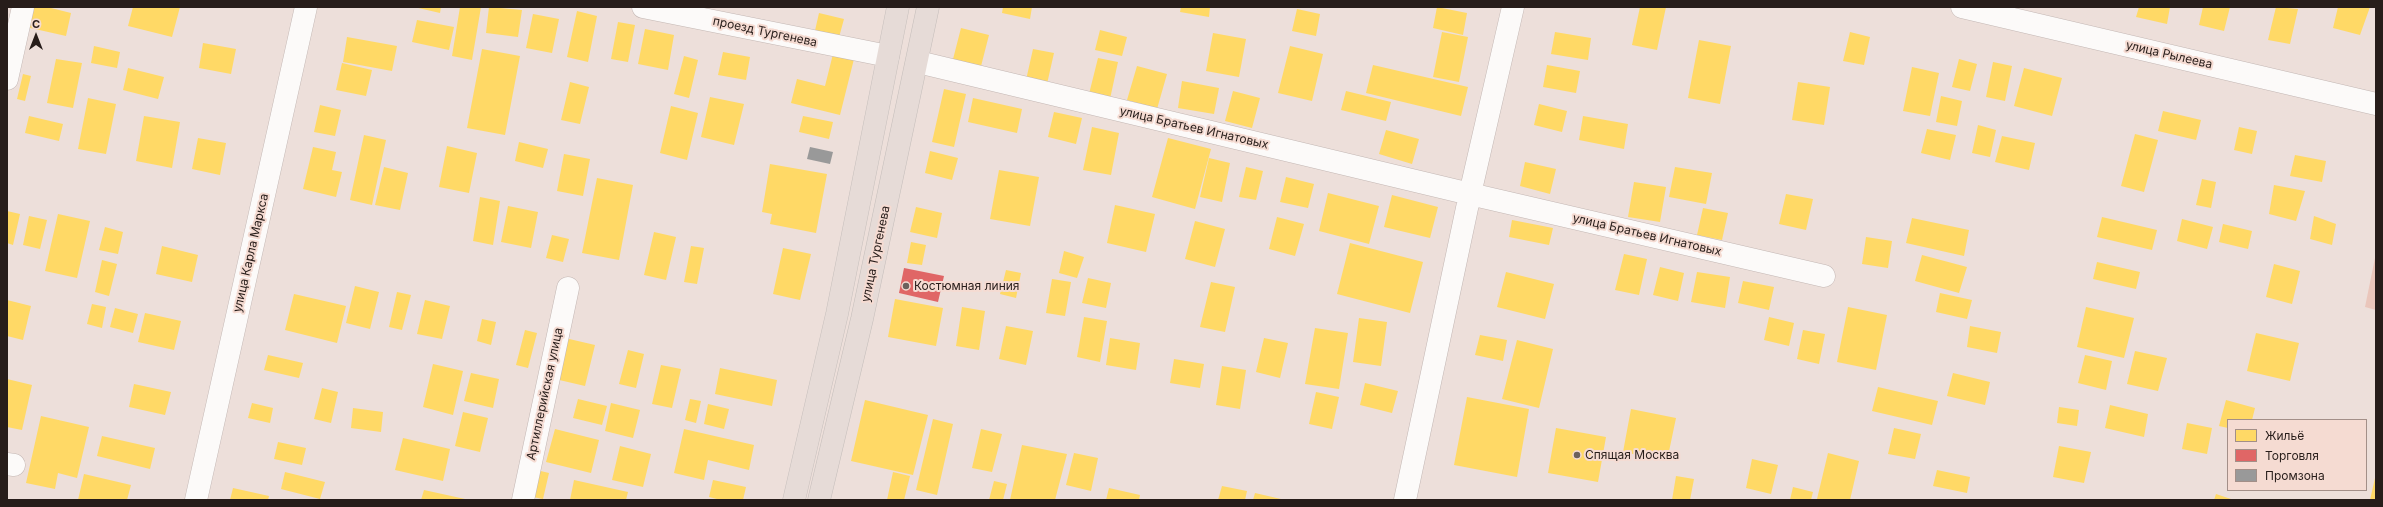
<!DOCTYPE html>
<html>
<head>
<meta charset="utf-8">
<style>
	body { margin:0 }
	#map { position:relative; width:2383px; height:507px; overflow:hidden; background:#eddfda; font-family:Inter,sans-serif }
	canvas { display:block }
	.frame { position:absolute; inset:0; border:8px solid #271d1a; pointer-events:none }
	.legend { position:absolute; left:2227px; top:419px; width:140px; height:72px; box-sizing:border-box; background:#f5dbd2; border:1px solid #a38f88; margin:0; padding:5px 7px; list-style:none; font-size:12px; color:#271d1a }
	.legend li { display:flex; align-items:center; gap:8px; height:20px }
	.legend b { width:20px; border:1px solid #a38f88 }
	.north { position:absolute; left:16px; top:16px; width:40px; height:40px; -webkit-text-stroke:3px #f5dbd2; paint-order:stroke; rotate:0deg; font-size:11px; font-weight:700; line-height:16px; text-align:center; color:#271d1a }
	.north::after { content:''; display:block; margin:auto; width:14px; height:18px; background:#271d1a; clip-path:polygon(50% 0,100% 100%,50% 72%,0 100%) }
</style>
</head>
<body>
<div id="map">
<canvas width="2383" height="507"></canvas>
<div class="frame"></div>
<ul class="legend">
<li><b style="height:11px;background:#ffd966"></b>Жильё</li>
<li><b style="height:11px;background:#e06666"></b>Торговля</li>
<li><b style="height:11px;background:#999"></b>Промзона</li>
</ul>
<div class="north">С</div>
</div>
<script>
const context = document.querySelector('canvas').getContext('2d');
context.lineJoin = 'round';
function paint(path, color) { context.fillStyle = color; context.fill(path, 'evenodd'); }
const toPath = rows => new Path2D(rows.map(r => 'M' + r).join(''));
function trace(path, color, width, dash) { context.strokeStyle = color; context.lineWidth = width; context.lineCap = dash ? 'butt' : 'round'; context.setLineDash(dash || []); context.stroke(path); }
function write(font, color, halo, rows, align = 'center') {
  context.font = font + ' Inter,sans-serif'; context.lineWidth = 4; context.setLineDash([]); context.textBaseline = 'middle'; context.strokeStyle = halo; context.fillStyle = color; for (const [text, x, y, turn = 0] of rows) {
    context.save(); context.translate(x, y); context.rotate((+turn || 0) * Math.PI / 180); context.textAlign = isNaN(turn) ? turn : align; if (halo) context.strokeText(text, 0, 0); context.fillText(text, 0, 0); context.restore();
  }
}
const green = toPath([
	[2376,253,2376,310,2365,307]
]);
const homes = toPath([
	[30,7,47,7,71,13,66,36,26,27],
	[133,7,180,7,172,37,128,26],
	[414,7,441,7,440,13],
	[460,7,481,7,472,60,452,56],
	[489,7,522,10,518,37,486,33],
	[1003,7,1032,7,1030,19,1002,13],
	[1181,7,1210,7,1209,17,1180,12],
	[1437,7,1467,13,1463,35,1433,28],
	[1640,7,1666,7,1657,50,1632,45],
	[2139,7,2170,7,2167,24,2136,17],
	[2203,7,2230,7,2224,31,2199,25],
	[2276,7,2298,9,2290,44,2268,40],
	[2338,7,2370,7,2360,35,2333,28],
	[1297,9,1320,14,1316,36,1292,31],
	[577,11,597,16,588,62,567,57],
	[819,13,844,19,838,41,814,35],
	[533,14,559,19,552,53,526,48],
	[417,20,454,27,449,50,412,42],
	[618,22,635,25,628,62,611,59],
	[961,28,989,35,979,74,951,67],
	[645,29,674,35,668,70,638,64],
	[1100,30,1127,37,1122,56,1095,50],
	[1442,32,1468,37,1459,82,1433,77],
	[1555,32,1591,38,1588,60,1551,54],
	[1850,32,1870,37,1864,65,1843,61],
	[1213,33,1246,39,1239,77,1206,71],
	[347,37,397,46,392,71,343,62],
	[1699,40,1731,46,1720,104,1688,98],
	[203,43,236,49,231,74,199,68],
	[94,46,120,52,117,68,91,63],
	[1290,46,1323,54,1312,101,1278,93],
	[482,49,520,56,505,135,467,128],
	[1033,49,1054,53,1047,84,1026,80],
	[723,52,750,57,746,80,718,75],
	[833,54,854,59,840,115,791,103,797,79,825,86],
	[684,56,698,60,689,98,674,94],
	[1098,58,1118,62,1110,99,1089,94],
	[56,59,82,63,73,108,47,103],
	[1959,59,1977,64,1970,91,1952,87],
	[1993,62,2012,66,2005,101,1986,97],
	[342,63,372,70,366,96,336,90],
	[1373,65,1468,87,1461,116,1366,93],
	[1547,65,1580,71,1576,93,1543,87],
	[1137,66,1167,74,1157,109,1127,100],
	[1912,67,1939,73,1930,116,1903,111],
	[128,68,164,77,158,99,123,90],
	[2024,68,2062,78,2052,116,2014,106],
	[23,74,31,76,25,101,17,99],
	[1182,81,1219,88,1214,114,1178,108],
	[570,82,589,87,580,124,561,120],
	[1798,82,1830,87,1824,125,1792,120],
	[944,89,966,94,954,147,932,142],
	[1233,91,1260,98,1252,128,1225,121],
	[1346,91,1391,102,1386,121,1341,110],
	[1941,96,1962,101,1957,126,1936,122],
	[710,97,744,104,734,145,701,137],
	[88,98,116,104,106,154,78,149],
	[973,98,1022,109,1017,133,968,122],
	[1539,104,1567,111,1562,132,1534,125],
	[320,105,341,110,335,136,314,132],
	[671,106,698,113,687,160,660,153],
	[2163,111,2201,120,2196,140,2158,131],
	[1054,112,1082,118,1076,144,1048,137],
	[29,116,63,124,59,141,25,133],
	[144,116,180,122,172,168,136,161],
	[803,116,833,122,829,139,799,132],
	[1583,116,1628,124,1624,149,1579,140],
	[1978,125,1996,130,1990,157,1972,153],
	[1092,127,1119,133,1111,175,1083,170],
	[2239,127,2257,131,2252,154,2234,150],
	[1927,129,1956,135,1950,160,1921,153],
	[1386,130,1419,139,1412,164,1379,154],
	[2135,134,2158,140,2144,192,2121,186],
	[364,135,386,140,372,205,350,200],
	[2002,136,2035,143,2029,170,1995,162],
	[198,138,226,143,220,175,192,169],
	[1168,138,1211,149,1195,209,1152,197],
	[519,142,548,149,543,168,515,161],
	[447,146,477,153,469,193,439,187],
	[313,147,336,152,332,170,342,172,336,197,303,189],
	[930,151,958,158,952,180,925,173],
	[564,154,590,159,583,196,557,191],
	[2295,155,2326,161,2322,182,2290,176],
	[1209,158,1230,163,1222,202,1200,197],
	[1525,162,1556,169,1550,194,1520,186],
	[770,164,827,174,816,233,770,224,772,214,762,212],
	[384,167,408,173,400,210,375,205],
	[1246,167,1263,171,1256,200,1239,197],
	[1675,167,1712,173,1706,204,1669,197],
	[999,170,1039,177,1030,226,990,219],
	[1286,177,1314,184,1308,208,1280,202],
	[597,178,633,185,619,260,582,253],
	[2202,179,2216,182,2211,208,2196,205],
	[1634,182,1666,187,1660,222,1628,217],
	[2274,185,2305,191,2296,221,2269,214],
	[1328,193,1379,206,1369,244,1319,231],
	[1786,194,1813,199,1806,230,1779,224],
	[1392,195,1438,207,1430,238,1384,227],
	[480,197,500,201,493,245,473,241],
	[1115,205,1155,214,1146,252,1107,243],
	[508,206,538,212,531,248,501,242],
	[916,207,942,213,937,238,910,232],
	[1703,208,1728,213,1722,240,1697,235],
	[7,211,20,214,13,245,7,243],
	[58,214,90,221,77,278,45,271],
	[29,216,47,220,40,249,23,245],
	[2314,216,2336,224,2332,245,2310,239],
	[1277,217,1304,224,1295,256,1269,249],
	[2102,217,2157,230,2152,250,2097,237],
	[1912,218,1969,230,1964,256,1906,243],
	[2182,219,2213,227,2207,249,2177,241],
	[1512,220,1553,228,1549,245,1509,237],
	[1195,221,1225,229,1215,267,1185,259],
	[2223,224,2252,231,2248,249,2219,242],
	[105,227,123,232,118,254,99,250],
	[654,232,676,237,666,280,644,275],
	[552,235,569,239,563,262,546,258],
	[1866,237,1892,241,1888,268,1862,264],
	[911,242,926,245,922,265,907,263],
	[1350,243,1423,262,1410,313,1337,294],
	[162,246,198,255,192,282,156,274],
	[691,246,704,248,697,284,684,282],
	[783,248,811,254,800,300,773,294],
	[1064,251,1084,257,1077,278,1059,273],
	[1624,254,1647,259,1639,295,1615,290],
	[1922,255,1967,267,1959,293,1915,281],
	[102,260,117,264,109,296,95,292],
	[2097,262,2140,272,2136,289,2093,279],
	[2274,264,2300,271,2292,304,2266,297],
	[1660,267,1684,273,1678,301,1653,295],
	[1006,270,1021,273,1016,298,1000,294],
	[1506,272,1554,284,1545,319,1497,307],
	[1697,272,1730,277,1725,308,1691,302],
	[1088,278,1111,283,1106,308,1082,303],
	[1052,279,1071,282,1065,316,1046,313],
	[1743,281,1774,287,1769,310,1738,303],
	[1211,282,1235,287,1225,332,1200,327],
	[355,286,379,292,370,329,346,323],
	[397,292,411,295,402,330,389,327],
	[1940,293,1972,300,1967,319,1936,312],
	[294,294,346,306,337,343,285,330],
	[895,299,943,308,936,346,888,337],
	[7,300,31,306,23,340,7,336],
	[425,300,450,306,442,339,417,334],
	[92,304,106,307,102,328,87,324],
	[962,307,985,311,979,350,956,346],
	[1848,307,1887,315,1876,370,1837,362],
	[2086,307,2134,318,2124,358,2077,347],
	[115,308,138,314,133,333,110,327],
	[145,313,181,321,174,350,138,342],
	[1084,317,1107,321,1100,362,1077,357],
	[1769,317,1794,323,1789,346,1764,340],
	[1359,318,1387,322,1381,366,1353,362],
	[482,319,496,322,491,345,477,341],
	[1006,326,1033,331,1026,365,999,359],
	[1970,326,2001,332,1997,353,1967,347],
	[1315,328,1348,333,1339,389,1305,384],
	[525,330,537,333,528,368,516,365],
	[1803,330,1825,334,1819,364,1797,359],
	[2256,333,2299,343,2290,381,2247,371],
	[1480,335,1507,340,1503,361,1475,355],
	[565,338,595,345,585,386,555,379],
	[1110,338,1140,343,1136,370,1106,365],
	[1264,338,1288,343,1280,378,1256,372],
	[1517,340,1553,349,1539,408,1502,399],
	[628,350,644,354,636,388,619,384],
	[2135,351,2167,358,2158,391,2127,384],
	[268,355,303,363,299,378,264,370],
	[2085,355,2112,361,2106,390,2078,383],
	[1174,359,1204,364,1200,388,1170,383],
	[433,364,463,371,453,415,423,407],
	[661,365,681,369,672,408,652,404],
	[1222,366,1246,370,1240,409,1216,405],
	[720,368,777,380,772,406,715,394],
	[471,373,499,379,493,408,464,401],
	[1953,373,1990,382,1985,405,1947,396],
	[7,379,32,385,22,430,7,427],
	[1365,383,1398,391,1392,413,1360,405],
	[134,384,171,392,165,415,129,407],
	[1878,387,1938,401,1932,425,1872,411],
	[322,388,338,392,331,423,314,419],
	[1316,392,1339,397,1332,429,1309,424],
	[1467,397,1529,409,1517,477,1454,465],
	[578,399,607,406,602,425,573,418],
	[690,399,701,401,696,423,685,420],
	[865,400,928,415,913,475,851,461],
	[2226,400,2255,408,2252,420,2228,420,2228,428,2219,426],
	[252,403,273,408,270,423,248,418],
	[611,403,640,410,633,438,605,431],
	[708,404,729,409,724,429,704,424],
	[2110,405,2148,414,2144,437,2105,428],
	[2059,407,2079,410,2077,426,2057,423],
	[353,408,383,412,381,432,351,428],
	[1631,409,1676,418,1667,461,1623,452],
	[463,412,488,418,480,452,455,446],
	[41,416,89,427,77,478,58,473,55,489,26,483],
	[933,419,953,424,937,495,916,490],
	[2187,423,2212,428,2207,454,2182,449],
	[1556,428,1606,437,1598,482,1548,473],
	[1894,428,1921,434,1915,459,1888,454],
	[555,429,599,440,591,473,546,462],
	[684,429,754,445,749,470,708,460,704,480,674,473],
	[981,429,1002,434,992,472,972,468],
	[102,436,155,448,150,469,97,456],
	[403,438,450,449,443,481,395,470],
	[278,442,306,448,302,465,274,459],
	[1022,445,1067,454,1055,500,1010,500],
	[620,446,651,454,643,487,612,480],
	[2059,446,2091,452,2084,483,2053,477],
	[1074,453,1098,458,1091,491,1066,485],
	[1828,453,1859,461,1850,500,1817,499],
	[1752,459,1778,465,1771,494,1746,488],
	[524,467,549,473,543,499,518,494],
	[1937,470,1970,477,1967,493,1933,486],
	[285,472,325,482,320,499,281,489],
	[893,472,910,476,904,500,887,500],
	[84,474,131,485,127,500,78,500],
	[1676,476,1694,479,1690,500,1672,500],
	[2375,478,2376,500,2370,500],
	[574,480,628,492,626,500,570,500],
	[713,480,746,487,743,500,721,500,709,497],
	[994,481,1007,484,1003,500,989,500],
	[1222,486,1247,491,1245,500,1218,500],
	[1793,487,1813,492,1811,500,1790,500],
	[233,488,269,496,268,500,230,500],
	[1109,488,1140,495,1139,500,1106,500],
	[424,490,465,499,465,500,421,500],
	[1255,493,1281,499,1281,500,1253,500],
	[2216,494,2234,500,2214,500]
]);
const shops = toPath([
	[904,268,944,276,938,302,899,293]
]);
const industry = toPath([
	[810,147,833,152,830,164,807,159]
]);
const street = toPath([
	[643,7,888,56],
	[1962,7,2376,104],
	[918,62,1470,194,1824,276],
	[7,79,23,7],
	[7,464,14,465],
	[196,500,306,7],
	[523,500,568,288],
	[1405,500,1470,194,1513,7]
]);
const highway = toPath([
	[794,500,837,314,898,7],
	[819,500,862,319,928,7]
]);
const markers = [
	[906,286,4,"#6c615d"],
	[1577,455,4,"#6c615d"]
];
const streetNames = [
	["проезд Тургенева",765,32,12],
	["улица Рылеева",2169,55,13],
	["улица Братьев Игнатовых",1194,128,13],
	["улица Братьев Игнатовых",1647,235,13],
	["улица Карла Маркса",251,253,-77],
	["улица Тургенева",876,254,-78],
	["Артиллерийская улица",545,394,-78]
];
const poiNames = [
	["Костюмная линия",914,286],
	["Спящая Москва",1585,455]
];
paint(green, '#eac6bb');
paint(homes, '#ffd966');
paint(shops, '#e06666');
paint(industry, '#999');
trace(street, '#c3b7b4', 23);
trace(highway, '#c5bebb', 23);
trace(street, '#fcfaf9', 22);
trace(highway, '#e6dbd7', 22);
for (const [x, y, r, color] of markers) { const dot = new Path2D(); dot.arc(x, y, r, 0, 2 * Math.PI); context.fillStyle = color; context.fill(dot); trace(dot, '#f5dbd2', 1.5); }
write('12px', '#271d1a', '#f5dbd2', streetNames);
write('12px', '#271d1a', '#f5dbd2', poiNames, 'left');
</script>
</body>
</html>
